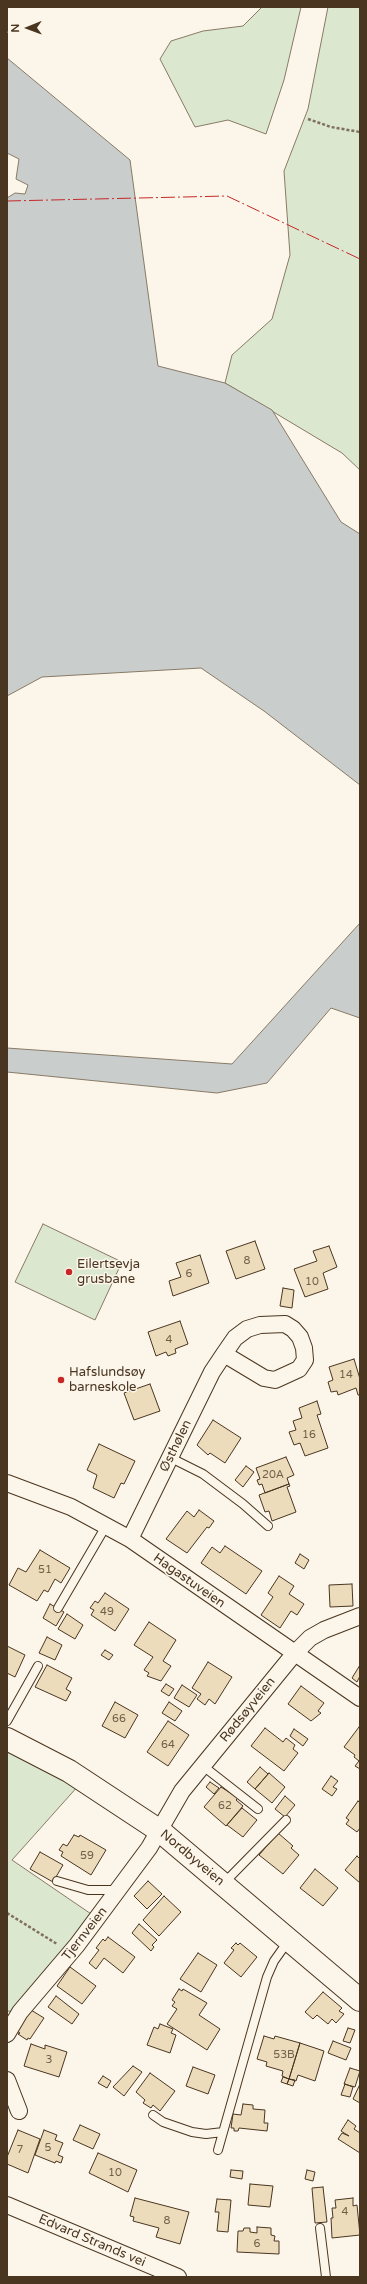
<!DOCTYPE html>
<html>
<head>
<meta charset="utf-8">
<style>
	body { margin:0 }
	#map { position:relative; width:367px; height:2284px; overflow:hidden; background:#fbf6e9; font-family:"Varela Round",sans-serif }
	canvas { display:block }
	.frame { position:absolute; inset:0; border:8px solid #4a3520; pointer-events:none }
	.north { position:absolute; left:8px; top:8px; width:40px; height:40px; -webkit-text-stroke:3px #fbf6e9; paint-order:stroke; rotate:269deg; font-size:11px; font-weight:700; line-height:16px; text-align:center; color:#4a3520 }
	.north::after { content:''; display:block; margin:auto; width:14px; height:18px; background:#4a3520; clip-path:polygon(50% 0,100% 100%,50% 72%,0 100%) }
</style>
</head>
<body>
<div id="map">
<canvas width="367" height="2284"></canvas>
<div class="frame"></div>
<div class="north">N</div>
</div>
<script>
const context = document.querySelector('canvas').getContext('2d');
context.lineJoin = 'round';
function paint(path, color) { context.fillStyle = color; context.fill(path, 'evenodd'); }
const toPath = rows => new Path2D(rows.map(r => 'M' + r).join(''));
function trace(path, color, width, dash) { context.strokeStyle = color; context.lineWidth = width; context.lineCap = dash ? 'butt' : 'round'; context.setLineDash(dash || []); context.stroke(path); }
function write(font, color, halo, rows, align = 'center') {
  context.font = font + ' "Varela Round",sans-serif'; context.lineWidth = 3; context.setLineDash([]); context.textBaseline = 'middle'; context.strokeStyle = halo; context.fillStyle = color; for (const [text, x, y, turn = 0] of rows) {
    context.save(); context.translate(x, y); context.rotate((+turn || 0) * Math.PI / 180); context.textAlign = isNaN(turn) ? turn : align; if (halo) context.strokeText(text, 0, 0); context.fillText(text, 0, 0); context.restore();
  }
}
const green = toPath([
	[262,7,301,7,284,80,266,134,228,120,195,127,160,59,171,41,203,31,243,26,262,7],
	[328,7,360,7,360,470,342,453,225,383,232,355,272,319,290,255,284,171,308,109,328,7],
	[43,1224,122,1262,95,1320,15,1282,43,1224],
	[7,1749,79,1785,12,1860,97,1918,20,2012,7,2011,7,1749]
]);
const water = toPath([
	[7,58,130,160,158,366,225,383,272,410,341,522,360,534,360,785,264,711,201,668,42,677,7,696,7,198,15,193,25,194,28,185,16,179,19,159,7,153,7,58],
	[360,923,360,1018,331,1008,267,1083,217,1093,7,1072,7,1048,232,1064,360,923]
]);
const building = toPath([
	[255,1241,265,1269,236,1279,226,1251,255,1241],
	[329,1246,337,1267,323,1273,328,1289,305,1297,294,1269,317,1261,313,1251,329,1246],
	[200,1255,209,1283,173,1296,169,1281,181,1277,176,1263,200,1255],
	[283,1288,294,1290,292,1308,280,1306,283,1288],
	[180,1321,188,1344,175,1349,176,1353,168,1356,166,1352,156,1356,148,1332,180,1321],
	[354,1359,360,1379,360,1395,358,1395,356,1388,338,1395,337,1391,331,1392,328,1382,333,1380,329,1367,354,1359],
	[150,1384,160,1411,134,1420,124,1393,150,1384],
	[317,1401,321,1414,317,1415,328,1448,305,1456,300,1443,294,1445,289,1432,296,1430,293,1421,302,1418,299,1408,317,1401],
	[213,1420,241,1438,225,1463,210,1453,208,1455,197,1445,213,1420],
	[99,1444,135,1461,124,1484,121,1483,114,1498,93,1488,97,1475,87,1470,99,1444],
	[286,1457,294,1475,287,1478,289,1484,265,1493,262,1484,259,1485,257,1480,260,1479,256,1468,286,1457],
	[246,1466,254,1472,243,1487,235,1480,246,1466],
	[289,1484,290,1486,287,1487,296,1512,272,1521,269,1511,265,1512,259,1495,289,1484],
	[199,1510,214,1521,209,1528,207,1527,187,1553,166,1539,187,1511,194,1517,199,1510],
	[225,1546,262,1571,246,1594,201,1563,212,1547,220,1553,225,1546],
	[40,1550,70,1568,61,1583,55,1579,48,1592,44,1590,37,1601,9,1585,18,1568,26,1572,40,1550],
	[300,1554,309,1560,304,1569,295,1563,300,1554],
	[279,1576,294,1586,289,1594,304,1604,297,1615,291,1611,280,1628,261,1615,273,1597,268,1593,279,1576],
	[352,1584,353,1606,330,1607,329,1585,352,1584],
	[105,1593,129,1609,115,1631,91,1615,94,1610,90,1608,95,1601,98,1603,105,1593],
	[50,1604,64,1612,56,1626,43,1618,50,1604],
	[67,1614,83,1625,75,1639,58,1629,67,1614],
	[149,1622,176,1640,163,1661,171,1666,161,1681,147,1676,149,1673,144,1670,153,1657,134,1645,149,1622],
	[47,1637,62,1645,55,1660,39,1653,47,1637],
	[7,1646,25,1655,15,1677,7,1673,7,1646],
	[105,1650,113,1655,109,1660,101,1655,105,1650],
	[208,1662,232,1677,215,1704,209,1699,205,1705,197,1699,201,1694,192,1688,208,1662],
	[47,1665,72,1678,66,1689,71,1692,66,1701,35,1687,47,1665],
	[360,1665,360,1676,357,1682,352,1678,360,1665],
	[166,1684,174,1689,169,1696,161,1691,166,1684],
	[182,1685,197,1695,189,1707,174,1698,182,1685],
	[301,1686,324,1703,318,1711,321,1713,311,1721,288,1704,301,1686],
	[115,1702,138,1715,125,1738,102,1726,115,1702],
	[169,1702,182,1711,175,1721,162,1713,169,1702],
	[168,1721,189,1735,168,1766,147,1752,168,1721],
	[359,1727,360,1727,360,1769,355,1766,359,1761,354,1757,355,1755,344,1747,359,1727],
	[265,1728,283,1742,286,1738,295,1745,293,1749,298,1753,284,1771,251,1746,265,1728],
	[294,1729,308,1739,303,1746,290,1736,294,1729],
	[260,1767,268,1774,255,1789,247,1782,260,1767],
	[269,1773,285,1787,272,1803,255,1789,269,1773],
	[331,1776,338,1781,333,1787,337,1789,332,1796,322,1789,331,1776],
	[210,1782,219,1788,214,1794,206,1787,210,1782],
	[221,1787,238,1798,236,1800,243,1806,226,1826,204,1807,221,1787],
	[285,1796,295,1805,285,1817,275,1809,285,1796],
	[358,1801,360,1803,360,1828,357,1832,346,1824,349,1820,346,1818,358,1801],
	[242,1808,257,1820,243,1837,227,1825,242,1808],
	[278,1833,293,1846,291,1848,299,1855,283,1874,259,1855,278,1833],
	[74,1835,79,1837,80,1835,106,1850,91,1875,61,1856,63,1852,59,1850,63,1844,67,1846,74,1835],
	[40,1852,63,1865,53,1882,30,1869,40,1852],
	[357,1856,360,1859,360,1883,345,1870,357,1856],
	[315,1869,338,1888,323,1906,300,1888,315,1869],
	[148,1881,162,1894,147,1909,134,1896,148,1881],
	[164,1896,181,1912,159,1936,143,1920,164,1896],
	[139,1924,157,1940,152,1945,154,1947,151,1951,132,1933,139,1924],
	[108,1937,135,1957,123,1973,104,1958,96,1969,89,1963,99,1950,96,1948,103,1939,105,1941,108,1937],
	[236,1943,238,1945,240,1943,257,1957,241,1977,224,1963,234,1950,231,1948,236,1943],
	[198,1953,217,1965,201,1992,180,1979,198,1953],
	[70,1967,96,1986,82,2004,57,1986,70,1967],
	[179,1989,182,1991,183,1989,207,2003,199,2015,220,2029,207,2050,167,2024,177,2009,172,2006,175,2002,172,2000,179,1989],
	[323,1992,342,2008,339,2011,344,2014,336,2023,332,2019,328,2024,317,2015,313,2019,305,2012,323,1992],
	[56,1996,79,2014,72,2024,48,2007,56,1996],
	[31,2010,44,2018,30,2039,28,2038,27,2040,18,2034,20,2033,17,2031,31,2010],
	[160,2024,173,2029,171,2033,176,2035,170,2053,147,2045,154,2027,158,2029,160,2024],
	[348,2028,355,2030,350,2043,343,2041,348,2028],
	[264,2036,274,2039,275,2036,300,2043,289,2079,282,2076,283,2071,266,2066,267,2062,257,2059,264,2036],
	[333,2041,351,2048,346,2060,328,2053,333,2041],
	[300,2043,324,2051,315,2081,298,2075,296,2081,289,2079,300,2043],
	[31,2044,45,2049,45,2045,67,2052,59,2077,24,2066,31,2044],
	[133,2066,142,2072,124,2096,113,2087,133,2066],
	[193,2067,215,2075,208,2094,186,2086,193,2067],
	[350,2068,360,2071,355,2087,344,2084,350,2068],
	[150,2073,175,2091,160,2111,153,2105,151,2108,143,2103,145,2100,136,2092,150,2073],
	[103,2076,111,2081,107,2088,98,2083,103,2076],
	[283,2077,289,2079,287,2084,281,2082,283,2077],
	[289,2079,295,2080,293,2086,287,2084,289,2079],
	[345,2084,353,2087,350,2097,341,2095,345,2084],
	[360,2084,360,2103,353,2099,360,2084],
	[243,2104,253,2105,253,2109,265,2110,264,2123,268,2123,267,2131,239,2128,238,2131,234,2131,234,2128,231,2128,233,2114,241,2115,243,2104],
	[348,2120,356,2126,354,2129,360,2133,360,2153,338,2139,342,2133,349,2136,341,2131,348,2120],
	[80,2125,100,2134,93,2149,73,2140,80,2125],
	[18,2130,40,2139,28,2173,7,2164,7,2157,18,2130],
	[44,2130,57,2135,55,2140,63,2143,58,2155,63,2157,61,2163,56,2161,55,2163,35,2155,44,2130],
	[98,2153,137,2170,128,2192,89,2173,98,2153],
	[231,2170,243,2171,242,2179,230,2177,231,2170],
	[307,2170,315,2172,313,2181,305,2179,307,2170],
	[250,2184,273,2186,270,2207,248,2205,250,2184],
	[323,2187,327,2222,315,2223,312,2188,323,2187],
	[135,2198,189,2212,180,2244,156,2237,159,2228,133,2221,134,2217,130,2216,135,2198],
	[353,2198,353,2206,357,2205,360,2235,332,2238,331,2218,333,2218,332,2208,336,2208,335,2200,353,2198],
	[217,2199,231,2200,228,2232,217,2231,219,2212,215,2212,217,2199],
	[257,2227,271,2228,271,2235,275,2236,274,2241,279,2241,279,2254,237,2252,238,2231,243,2231,244,2228,250,2228,250,2232,257,2233,257,2227]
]);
const path = toPath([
	[308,119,331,127,360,132],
	[7,1913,57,1944]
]);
const service = toPath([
	[171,1458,203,1474,243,1504,268,1526],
	[58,1608,106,1526],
	[7,1721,38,1666],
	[203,1766,258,1809],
	[57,1881,88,1890,117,1890],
	[224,1883,286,1820],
	[153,2115,163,2122,192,2132,206,2134,223,2132],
	[218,2150,267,1977,274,1961,289,1940],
	[320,2228,326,2277]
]);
const minor = toPath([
	[7,1483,71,1507,130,1539,360,1698],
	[130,1539,212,1372,224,1354,235,1338,247,1329,260,1325,285,1324,293,1329,300,1337,304,1348,305,1360,299,1369,275,1380,264,1378,224,1354],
	[7,2034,20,2012,77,1945,149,1848,182,1791,294,1654,310,1638,324,1630,360,1616],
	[7,2080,19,2111],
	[7,2205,178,2277]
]);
const primary = toPath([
	[7,1739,69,1771,160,1831,360,2000]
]);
const power = toPath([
	[7,201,227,196,360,259]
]);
const markers = [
	[69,1272,4,"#c62828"],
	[61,1380,4,"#c62828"]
];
const numberNames = [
	["8",247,1261],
	["6",189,1274],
	["10",312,1282],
	["4",169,1340],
	["14",346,1375],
	["16",309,1435],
	["20A",273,1475],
	["51",45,1570],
	["49",107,1612],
	["66",119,1719],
	["64",168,1745],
	["62",225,1806],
	["59",87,1856],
	["53B",284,2055],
	["3",49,2060],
	["5",48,2148],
	["7",20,2150],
	["10",115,2173],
	["4",345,2212],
	["8",167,2221],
	["6",257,2244]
];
const poiNames = [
	["Eilertsevja",77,1265],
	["grusbane",77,1280],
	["Hafslundsøy",69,1373],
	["barneskole",69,1388]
];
const streetNames = [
	["Østhølen",176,1446,-64],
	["Hagastuveien",189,1581,35],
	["Rødsøyveien",248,1710,-51],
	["Nordbyveien",192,1858,40],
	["Tjernveien",85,1934,-52],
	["Edvard Strands vei",92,2241,23]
];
paint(green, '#dce7d0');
trace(green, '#887966', 1);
paint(water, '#c9cecd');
trace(water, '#887966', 1);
paint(building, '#ecdcbc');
trace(building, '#4a3520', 1);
trace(service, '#4a3520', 10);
trace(minor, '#4a3520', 18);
trace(primary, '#4a3520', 24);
trace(path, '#7f6f5c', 2.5, [3, 2]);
trace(service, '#fbf6e9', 8);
trace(minor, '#fbf6e9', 16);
trace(primary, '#fbf6e9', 22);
trace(power, '#c62828', 1, [14, 3, 2, 3]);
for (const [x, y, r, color] of markers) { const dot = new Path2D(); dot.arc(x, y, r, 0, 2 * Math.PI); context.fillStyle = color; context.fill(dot); trace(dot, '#fbf6e9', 1.5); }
write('11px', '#725f47', null, numberNames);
write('13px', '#4a3520', '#fbf6e9', poiNames, 'left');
write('13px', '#4a3520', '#fbf6e9', streetNames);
</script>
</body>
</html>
